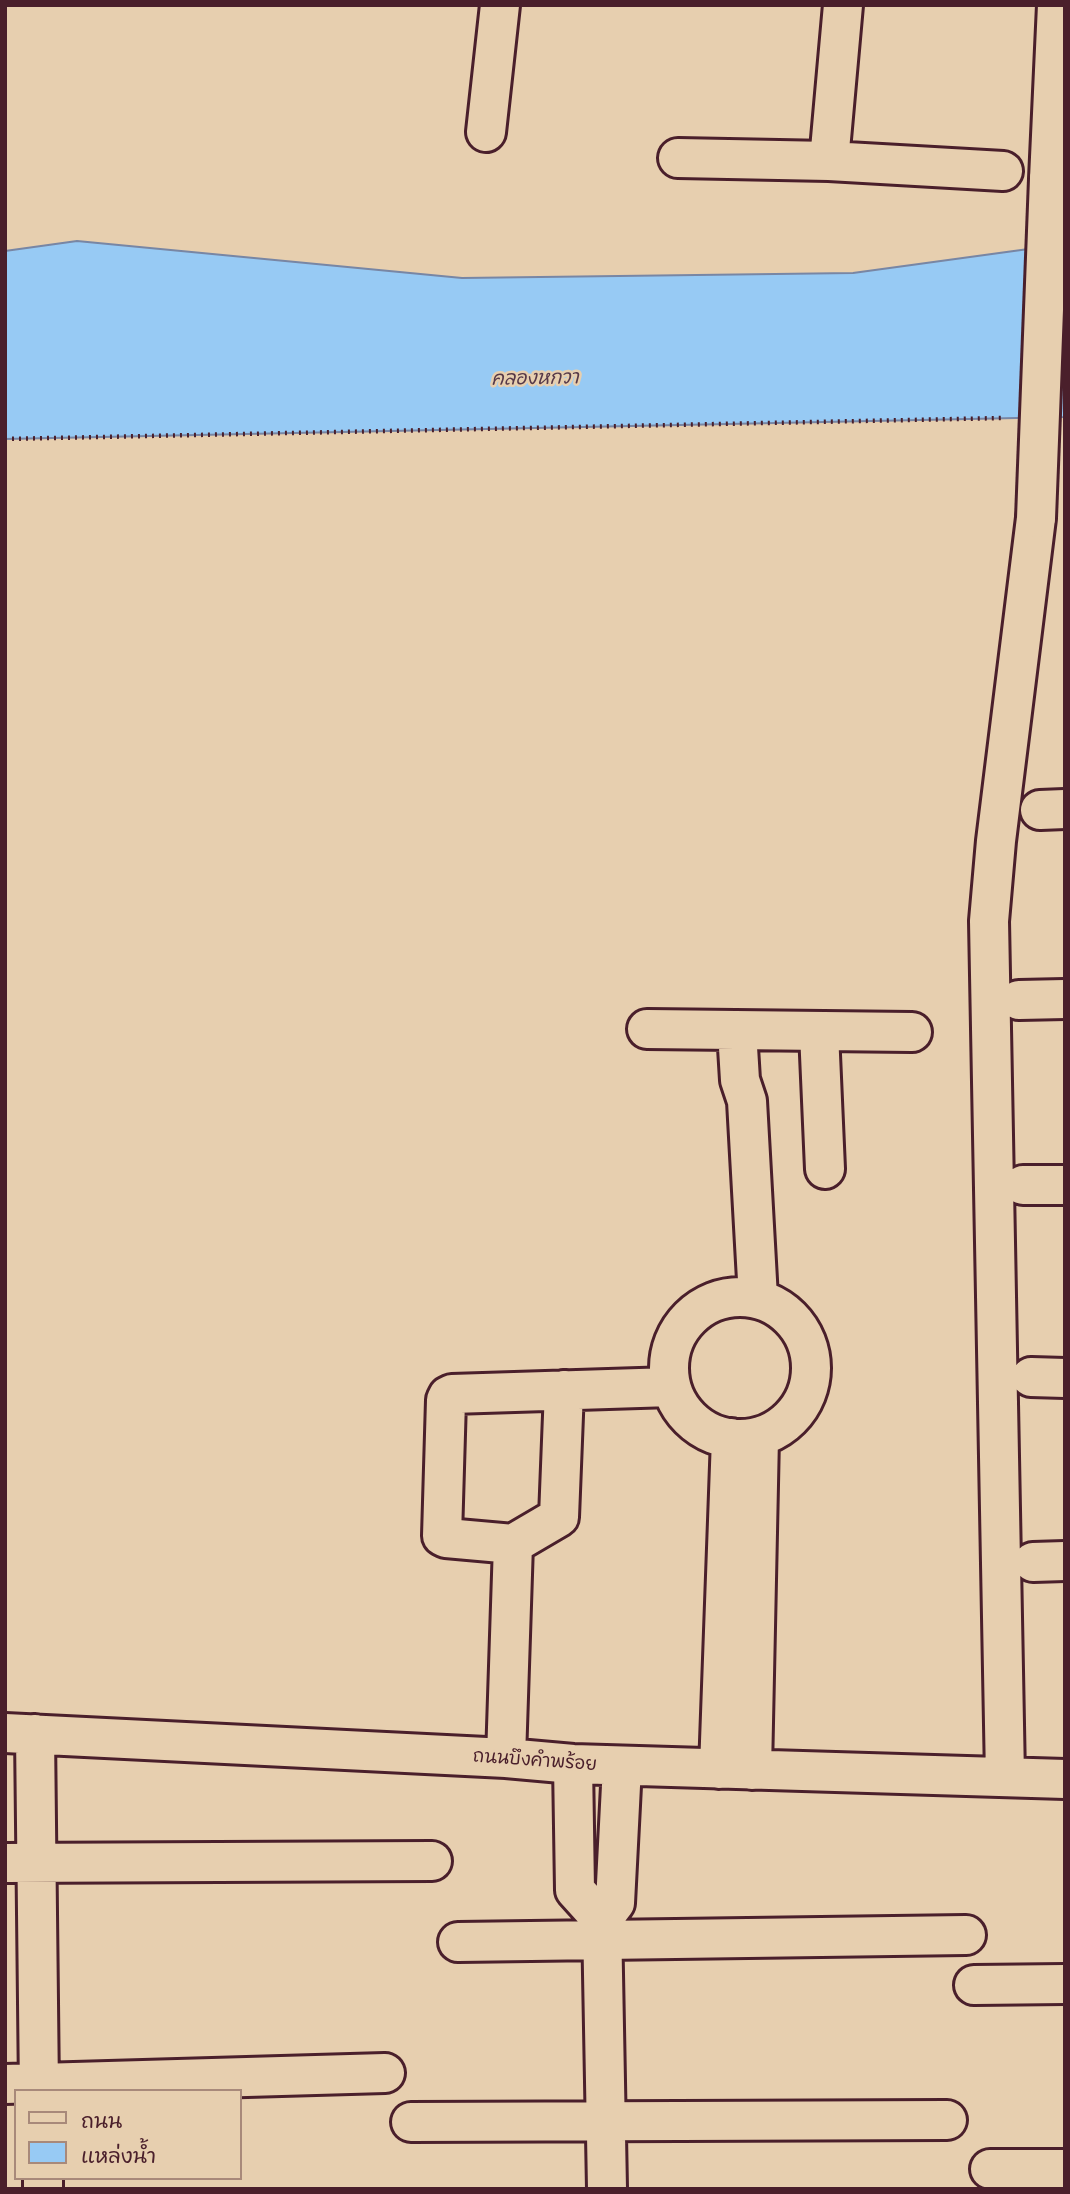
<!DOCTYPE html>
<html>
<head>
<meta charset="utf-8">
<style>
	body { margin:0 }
	#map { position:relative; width:1070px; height:2194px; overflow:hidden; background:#e7cfaf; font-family:"Shantell Sans","Playpen Sans Thai",sans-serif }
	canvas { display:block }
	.frame { position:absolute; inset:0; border:7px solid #4a1f2b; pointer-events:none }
	.legend { position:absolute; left:14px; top:2089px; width:228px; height:91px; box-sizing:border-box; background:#e7cfaf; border:2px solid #a8897a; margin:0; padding:9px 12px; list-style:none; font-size:21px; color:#4a1f2b }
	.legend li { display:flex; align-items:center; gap:14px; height:35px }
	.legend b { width:35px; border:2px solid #a8897a }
</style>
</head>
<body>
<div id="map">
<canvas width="1070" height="2194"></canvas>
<div class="frame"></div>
<ul class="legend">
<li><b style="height:9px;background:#e7cfaf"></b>ถนน</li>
<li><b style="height:19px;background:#97caf4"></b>แหล่งน้ำ</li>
</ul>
</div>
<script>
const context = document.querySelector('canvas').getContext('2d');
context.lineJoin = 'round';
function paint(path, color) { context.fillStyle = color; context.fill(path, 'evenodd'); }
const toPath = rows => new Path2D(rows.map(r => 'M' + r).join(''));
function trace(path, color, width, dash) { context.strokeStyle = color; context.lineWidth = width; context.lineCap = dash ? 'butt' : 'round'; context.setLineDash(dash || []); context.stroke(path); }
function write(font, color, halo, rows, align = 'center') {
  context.font = font + ' "Shantell Sans","Playpen Sans Thai",sans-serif'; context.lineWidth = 5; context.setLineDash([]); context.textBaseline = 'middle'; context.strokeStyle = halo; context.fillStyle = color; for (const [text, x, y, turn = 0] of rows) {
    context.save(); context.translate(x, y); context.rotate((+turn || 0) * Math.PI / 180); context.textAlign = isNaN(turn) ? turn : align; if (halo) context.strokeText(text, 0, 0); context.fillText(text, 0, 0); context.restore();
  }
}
const water = toPath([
	[77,241,462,278,853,273,1065,244,1065,417,5,439,5,251,77,241]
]);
const path = toPath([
	[5,439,1004,418]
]);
const minor = toPath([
	[486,132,500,5],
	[678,158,829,161,1003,171],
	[829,161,843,5],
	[1049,179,1057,5],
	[1040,810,1065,809],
	[1019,1000,1065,999],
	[647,1029,912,1032],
	[737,1031,740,1080,747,1101,758,1298],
	[819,1032,825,1169],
	[1023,1185,1065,1185],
	'669 1368a71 71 0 1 1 142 0a71 71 0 1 1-142 0Z',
	[1031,1377,1065,1378],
	[513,1544,446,1538,442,1536,446,1400,448,1396,452,1394,671,1387],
	[1033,1562,1065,1561],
	[5,1733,506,1758,573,1764,1065,1779],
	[35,1734,39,2091],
	[506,1758,513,1544,559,1517,564,1390],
	[573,1764,575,1890,602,1920,607,2189],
	[719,1769,731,1438],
	[752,1770,759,1437],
	[1005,1777,989,921,996,841,1036,518],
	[5,1863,432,1861],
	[602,1920,615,1903,622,1766],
	[458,1942,966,1935],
	[974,1985,1065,1984],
	[5,2084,385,2073],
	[411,2122,947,2120],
	[990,2169,1065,2169],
	[43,2178,43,2189]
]);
const minorBridge = toPath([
	[1036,518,1049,179]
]);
const streetNames = [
	["ถนนบึงคำพร้อย",535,1761,4]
];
const waterNames = [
	["คลองหกวา",535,379,-1]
];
paint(water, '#97caf4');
trace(water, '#7886a4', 2);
trace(minor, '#4a1f2b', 44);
trace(path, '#4a1f2b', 4.5, [2, 5]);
trace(minor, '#e7cfaf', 38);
trace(minorBridge, '#4a1f2b', 44, []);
trace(minorBridge, '#e7cfaf', 38);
write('18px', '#4a1f2b', '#e7cfaf', streetNames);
write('italic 19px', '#563949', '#e7cfaf', waterNames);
</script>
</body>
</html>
